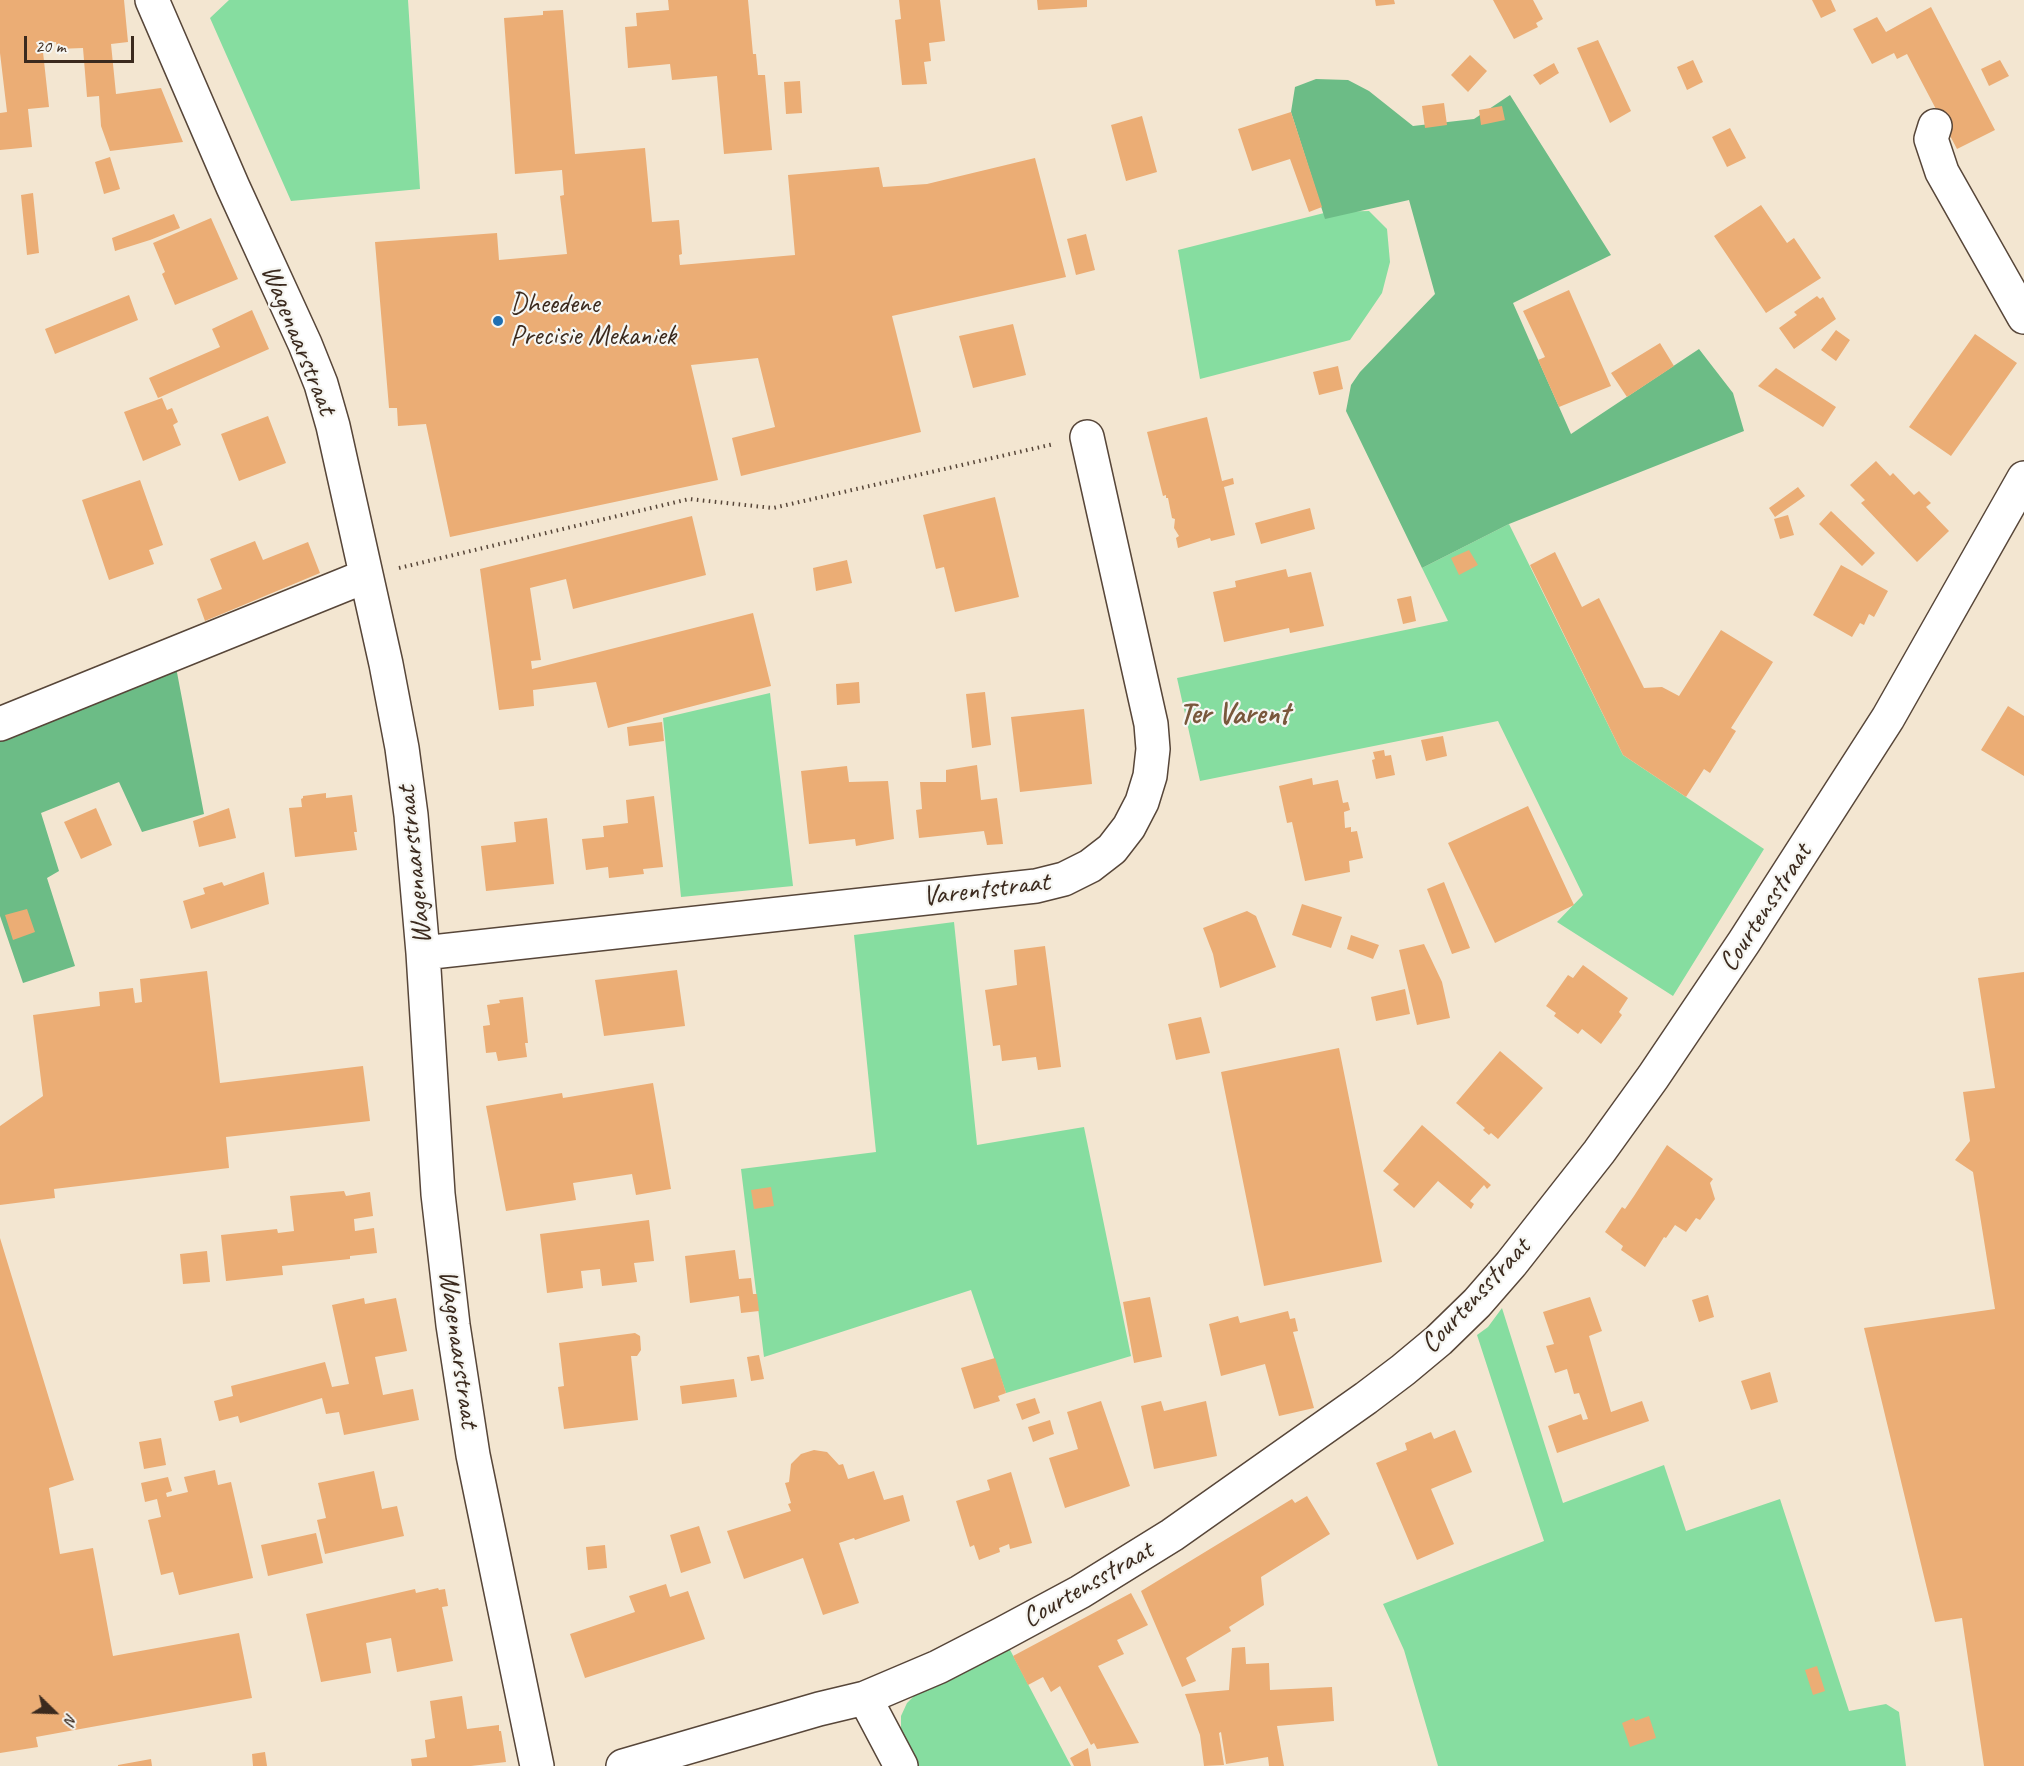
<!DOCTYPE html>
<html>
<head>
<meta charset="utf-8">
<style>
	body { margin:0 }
	#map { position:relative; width:2024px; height:1766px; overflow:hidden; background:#f3e6d1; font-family:Caveat,sans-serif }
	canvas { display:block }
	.north { position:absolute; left:24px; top:1682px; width:60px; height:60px; -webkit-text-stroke:4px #f6f6f2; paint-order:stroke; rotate:113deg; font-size:16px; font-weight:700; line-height:24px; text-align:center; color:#3b2a1e }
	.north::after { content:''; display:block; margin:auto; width:21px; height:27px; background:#3b2a1e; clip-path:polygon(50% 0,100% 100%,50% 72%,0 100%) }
	.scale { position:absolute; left:24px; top:36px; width:110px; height:27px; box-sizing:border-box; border:3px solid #3b2a1e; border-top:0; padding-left:8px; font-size:18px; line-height:21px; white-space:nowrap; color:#3b2a1e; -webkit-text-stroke:4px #f6f6f2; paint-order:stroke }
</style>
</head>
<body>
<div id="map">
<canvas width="2024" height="1766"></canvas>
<div class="north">N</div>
<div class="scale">20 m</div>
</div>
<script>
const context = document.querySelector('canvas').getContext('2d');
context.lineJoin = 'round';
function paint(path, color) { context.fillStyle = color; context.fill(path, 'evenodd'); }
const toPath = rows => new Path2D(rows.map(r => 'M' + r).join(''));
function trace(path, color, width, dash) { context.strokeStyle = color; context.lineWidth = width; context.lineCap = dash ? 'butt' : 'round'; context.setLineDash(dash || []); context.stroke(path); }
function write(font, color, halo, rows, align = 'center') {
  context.font = font + ' Caveat,sans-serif'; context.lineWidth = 4.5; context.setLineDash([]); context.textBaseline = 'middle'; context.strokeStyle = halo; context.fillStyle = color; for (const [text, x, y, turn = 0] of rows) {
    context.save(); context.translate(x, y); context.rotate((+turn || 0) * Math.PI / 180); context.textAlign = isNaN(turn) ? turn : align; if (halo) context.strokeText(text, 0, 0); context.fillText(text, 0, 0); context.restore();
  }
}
const green = toPath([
	[229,0,408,0,420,189,291,201,210,18],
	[1369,211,1387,229,1390,262,1382,293,1350,340,1200,379,1178,250,1328,212],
	[1509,524,1623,755,1764,849,1673,996,1557,922,1583,895,1498,721,1200,781,1177,678,1448,621,1422,568],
	[770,693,793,886,681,897,663,718],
	[954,922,977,1145,1084,1127,1131,1356,1006,1393,971,1290,764,1357,741,1169,876,1152,854,935],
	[1502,1308,1563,1503,1664,1465,1686,1531,1780,1499,1849,1711,1886,1704,1899,1712,1906,1766,1438,1766,1404,1650,1383,1604,1544,1541,1477,1335,1488,1327],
	[1008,1646,1071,1766,918,1766,901,1730,901,1716,907,1703,917,1693]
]);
const forest = toPath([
	[1316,79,1348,80,1369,91,1413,126,1474,119,1510,95,1611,255,1513,303,1571,434,1699,349,1733,393,1744,431,1509,524,1422,568,1346,411,1351,385,1360,372,1435,294,1409,200,1325,219,1291,112,1295,87],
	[175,662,204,814,142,832,119,782,41,813,59,871,47,878,75,966,23,983,0,916,0,735]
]);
const building = toPath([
	[0,0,124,0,128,42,111,44,116,94,161,88,183,142,110,151,101,126,99,96,87,97,83,48,57,49,56,42,42,43,49,107,28,109,32,147,0,150,0,113,7,112,0,53],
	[668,0,748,0,753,54,756,54,758,75,765,75,772,150,724,154,717,76,672,80,670,64,628,68,625,27,637,26,636,13,669,10],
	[899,0,940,0,945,41,929,43,931,61,924,62,927,84,902,85,895,20,901,19],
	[1037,0,1087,0,1087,7,1038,10],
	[1375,0,1394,0,1395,4,1376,6],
	[1493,0,1533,0,1543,19,1536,23,1538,27,1514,39],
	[1812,0,1831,0,1836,11,1821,18],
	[1931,7,1995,130,1957,149,1907,54,1897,59,1894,53,1872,64,1853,29,1877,17,1886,32],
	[563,10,575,154,645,148,652,222,679,220,682,254,679,255,680,265,795,255,788,175,879,167,883,187,927,184,1035,158,1066,277,892,316,921,432,741,476,732,438,775,427,758,358,691,365,718,480,450,537,426,424,398,426,397,408,389,408,375,242,497,233,499,260,567,254,560,196,564,195,562,170,515,174,504,18,543,15,543,11],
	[1598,40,1631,111,1610,123,1577,48],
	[1470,55,1487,71,1468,92,1451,75],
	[1693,60,1703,82,1687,90,1677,67],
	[2000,60,2009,76,1989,86,1981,69],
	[1554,63,1559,73,1540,85,1533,75],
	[800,81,802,113,786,114,784,82],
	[1444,103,1447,125,1425,128,1422,106],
	[1502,106,1505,120,1481,125,1479,110],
	[1291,112,1322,207,1309,212,1290,159,1252,171,1238,129],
	[1142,116,1157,172,1126,181,1111,125],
	[1730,128,1746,158,1727,167,1712,137],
	[110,157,120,189,104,194,95,162],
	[33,193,39,253,27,255,21,195],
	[1761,205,1787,243,1794,238,1821,278,1766,313,1714,236],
	[174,214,180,228,150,240,115,251,112,238],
	[211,218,238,279,175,305,162,274,165,272,153,243],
	[1086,234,1095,270,1076,275,1067,239],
	[1569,290,1611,386,1559,407,1538,360,1545,357,1523,311],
	[129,295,138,320,55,354,45,329],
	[1817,296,1820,299,1823,297,1836,319,1794,349,1779,328,1797,315,1794,312],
	[252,310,269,349,158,398,149,378,220,347,212,329],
	[1013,324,1026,375,973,388,959,336],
	[1836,330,1850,340,1836,361,1821,350],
	[1975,334,2017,363,1951,456,1909,427],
	[1660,343,1674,366,1627,397,1611,373],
	[1338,366,1343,389,1319,395,1313,372],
	[1776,368,1836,407,1823,427,1758,386],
	[162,398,167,410,172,408,178,422,173,425,181,445,143,461,124,412],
	[268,416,286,463,239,481,221,434],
	[1207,417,1222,481,1233,478,1234,484,1224,487,1235,535,1211,541,1210,538,1178,548,1176,538,1179,536,1174,528,1175,519,1172,518,1168,498,1166,498,1166,495,1163,496,1147,432],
	[1876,461,1890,476,1893,473,1914,495,1919,491,1931,503,1926,507,1949,531,1917,562,1861,503,1865,500,1850,485],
	[140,480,163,545,149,550,154,564,109,580,82,500],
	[1798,487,1805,496,1775,517,1769,508],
	[995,497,1019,597,955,612,944,567,936,569,923,515],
	[1310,508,1315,529,1261,544,1255,523],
	[1831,511,1875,553,1862,566,1819,524],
	[1788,515,1794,535,1780,539,1774,519],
	[692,516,706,575,573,609,566,579,530,588,541,660,531,661,532,669,753,613,771,686,608,728,596,682,533,690,534,706,499,710,480,569],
	[255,541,263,560,308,542,320,573,205,621,197,599,222,589,210,559],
	[1469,550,1478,565,1459,575,1451,558],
	[1555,552,1582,607,1599,598,1644,688,1662,687,1679,696,1721,630,1773,662,1731,728,1736,731,1710,773,1704,769,1686,797,1623,755,1530,565],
	[847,560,852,583,816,591,813,568],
	[1841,565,1888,591,1874,617,1869,614,1864,625,1860,623,1852,637,1813,615],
	[1286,569,1288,577,1311,572,1324,626,1290,633,1289,628,1224,642,1213,592,1236,587,1235,581],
	[1411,596,1416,621,1403,624,1397,599],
	[859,682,860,703,837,705,836,684],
	[985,692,991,745,972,748,966,694],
	[2008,706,2024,716,2024,776,1981,750],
	[1084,709,1092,784,1020,792,1011,717],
	[662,722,664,741,629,746,627,727],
	[1443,736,1447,756,1426,761,1421,740],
	[1384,750,1385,756,1391,755,1395,775,1376,779,1372,760,1375,759,1373,752],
	[977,765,981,800,997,798,1003,844,987,845,984,831,919,838,916,810,922,809,920,782,946,782,946,770],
	[847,766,849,782,888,781,894,839,856,846,855,839,809,844,801,771],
	[1312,778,1313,785,1338,780,1343,803,1348,802,1350,810,1344,812,1345,828,1351,827,1351,832,1357,831,1363,858,1349,861,1350,872,1305,881,1292,822,1287,823,1279,786],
	[326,793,326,798,352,795,357,832,354,832,357,850,295,857,289,808,302,807,301,799,303,798,303,796],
	[654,796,663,867,643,869,644,874,609,878,608,867,586,870,582,839,604,837,603,826,628,823,626,800],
	[1528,806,1574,905,1495,943,1448,843],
	[96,808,112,845,81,859,64,822],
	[229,808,236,838,199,847,193,821],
	[547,818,554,884,486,891,481,846,516,842,514,822],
	[264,872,269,904,191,929,183,901,205,894,203,888,222,882,224,886],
	[1444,882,1470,948,1452,954,1427,889],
	[1302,904,1342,917,1331,948,1292,935],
	[27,909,35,932,13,940,5,915],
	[1247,911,1256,916,1276,967,1220,988,1213,954,1203,928],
	[1351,935,1379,945,1373,959,1347,949],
	[1424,944,1442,982,1450,1018,1417,1025,1399,950],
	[1045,946,1061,1067,1038,1070,1036,1057,1002,1061,1000,1045,993,1046,985,990,1017,985,1014,950],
	[1583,965,1628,998,1619,1012,1622,1015,1601,1044,1582,1029,1578,1034,1554,1016,1556,1013,1546,1006,1568,975,1573,978],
	[677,970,685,1026,604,1036,595,980],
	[207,971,220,1083,363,1066,370,1121,226,1137,229,1168,54,1189,55,1198,0,1205,0,1126,43,1096,33,1015,100,1006,99,992,133,988,135,1003,142,1002,140,979],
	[2024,972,2024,1766,1984,1766,1962,1618,1935,1622,1864,1328,1995,1309,1973,1172,1955,1160,1970,1141,1963,1092,1995,1088,1978,978],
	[1405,989,1410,1014,1376,1021,1371,997],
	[523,997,528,1043,525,1043,527,1057,498,1061,496,1052,486,1053,483,1026,490,1025,487,1005,500,1003,499,1000],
	[1201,1017,1210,1053,1176,1060,1168,1024],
	[1339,1048,1382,1262,1264,1286,1221,1072],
	[1500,1051,1543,1088,1498,1139,1491,1133,1489,1135,1483,1130,1485,1128,1456,1103],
	[653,1083,671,1189,636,1195,632,1174,573,1183,576,1200,506,1211,486,1106,562,1093,563,1098],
	[1422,1125,1491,1185,1487,1189,1484,1185,1470,1201,1474,1204,1471,1209,1438,1181,1414,1208,1393,1190,1399,1184,1383,1171],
	[1667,1145,1713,1179,1710,1183,1715,1199,1700,1220,1696,1218,1686,1232,1675,1225,1666,1238,1664,1237,1645,1267,1621,1250,1623,1246,1605,1232,1622,1207,1625,1209,1634,1196],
	[771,1187,774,1206,754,1209,751,1190],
	[344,1191,346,1196,370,1192,373,1216,354,1219,355,1231,374,1228,377,1253,350,1256,350,1259,282,1266,283,1275,226,1281,221,1235,277,1229,278,1233,294,1231,290,1196],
	[649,1220,654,1261,634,1263,637,1282,602,1286,600,1269,581,1271,583,1288,547,1293,540,1234],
	[0,1238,74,1480,49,1488,60,1554,93,1548,113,1656,239,1633,252,1698,36,1737,38,1747,0,1753],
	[735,1250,739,1279,751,1278,753,1294,757,1294,759,1311,741,1313,739,1296,690,1303,685,1256],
	[207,1251,210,1282,183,1284,180,1254],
	[1708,1295,1714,1317,1699,1322,1692,1300],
	[1150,1297,1162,1357,1134,1363,1123,1302],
	[1590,1297,1602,1331,1589,1336,1611,1412,1642,1401,1649,1421,1557,1453,1548,1426,1581,1414,1583,1420,1588,1419,1579,1393,1574,1394,1567,1369,1555,1373,1546,1346,1554,1344,1543,1312],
	[364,1298,365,1304,396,1298,407,1351,375,1357,383,1395,413,1389,419,1420,344,1435,339,1412,326,1414,322,1398,240,1423,238,1416,219,1421,214,1401,233,1396,231,1386,325,1362,332,1387,349,1384,332,1305],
	[1288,1311,1290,1319,1295,1318,1298,1331,1293,1332,1314,1408,1279,1416,1265,1364,1221,1376,1209,1324,1238,1316,1240,1323],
	[635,1333,640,1336,641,1350,637,1356,631,1356,638,1420,564,1429,558,1387,564,1386,559,1343],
	[759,1355,764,1379,751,1381,747,1357],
	[995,1358,1006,1393,998,1396,1000,1401,974,1409,961,1368],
	[1770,1372,1778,1402,1751,1410,1741,1381],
	[734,1379,737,1397,682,1404,680,1386],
	[1035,1398,1040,1413,1022,1420,1016,1404],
	[1101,1401,1130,1486,1065,1508,1049,1458,1078,1449,1067,1412],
	[1161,1401,1164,1411,1206,1401,1217,1456,1154,1469,1141,1406],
	[1050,1420,1054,1434,1033,1442,1028,1427],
	[1455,1430,1472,1472,1431,1489,1454,1544,1417,1560,1376,1463,1407,1450,1405,1443,1431,1432,1434,1439],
	[161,1438,166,1465,144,1469,139,1442],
	[814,1450,827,1452,839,1465,843,1464,848,1479,874,1471,884,1500,903,1495,910,1521,855,1540,854,1538,839,1543,859,1603,823,1615,803,1558,744,1579,727,1531,791,1511,788,1504,791,1503,785,1483,789,1482,791,1464,801,1454],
	[215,1470,218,1485,231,1482,253,1578,179,1595,173,1572,161,1575,148,1520,161,1517,157,1499,145,1502,141,1483,168,1477,172,1491,166,1493,167,1497,188,1492,184,1477],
	[374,1471,382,1509,397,1506,404,1536,325,1554,317,1520,326,1518,318,1483],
	[1011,1472,1032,1543,1010,1549,1009,1544,999,1548,1000,1552,979,1560,974,1545,970,1547,956,1501,990,1490,987,1480],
	[1307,1496,1330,1534,1261,1577,1264,1605,1229,1627,1231,1631,1186,1658,1196,1681,1182,1687,1141,1591,1292,1499,1295,1503],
	[699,1526,711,1563,681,1573,670,1535],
	[316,1533,323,1563,268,1576,261,1545],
	[605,1545,607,1568,588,1570,586,1547],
	[666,1584,670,1597,688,1591,705,1639,585,1678,570,1634,635,1612,629,1596],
	[438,1588,439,1590,445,1589,448,1606,442,1607,453,1661,397,1672,391,1638,366,1643,371,1673,321,1682,306,1614,415,1589,416,1593],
	[1131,1593,1148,1625,1117,1640,1124,1654,1098,1666,1139,1743,1097,1749,1094,1743,1091,1745,1060,1686,1051,1692,1043,1677,1028,1685,1013,1656],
	[1245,1647,1246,1664,1269,1663,1270,1690,1332,1687,1334,1721,1277,1726,1284,1766,1269,1766,1268,1757,1226,1764,1221,1732,1219,1733,1224,1765,1204,1766,1200,1735,1185,1694,1229,1690,1232,1648],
	[1817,1666,1825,1691,1813,1695,1805,1670],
	[462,1696,467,1729,499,1725,499,1731,501,1731,506,1762,471,1766,412,1766,411,1759,427,1757,425,1740,435,1738,430,1701],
	[1649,1716,1656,1738,1630,1747,1622,1723,1634,1718,1635,1721],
	[1088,1748,1091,1766,1074,1766,1070,1758],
	[265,1752,267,1766,253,1766,252,1754],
	[151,1759,152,1766,118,1766,118,1765]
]);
const path = toPath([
	[399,568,689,499,773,508,1054,444]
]);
const minor = toPath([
	[152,0,233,187,305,344,321,384,333,426,386,664,402,748,411,815,423,953,438,1194,453,1325,473,1455,537,1766],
	[1935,126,1931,139,1942,172,2024,317],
	[0,724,366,576],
	[423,953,1036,886,1064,879,1090,866,1112,849,1129,827,1142,802,1150,776,1153,749,1151,724,1087,437],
	[865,1698,901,1766],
	[623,1766,819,1709,865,1698,938,1667,1002,1634,1080,1592,1172,1535,1366,1398,1403,1370,1439,1340,1477,1303,1511,1264,1599,1152,1653,1077,1744,942,1888,718,2024,478]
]);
const markers = [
	[498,321,6,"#1f6fb2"]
];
const poiNames = [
	["Dheedene",510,305],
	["Precisie Mekaniek",510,337]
];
const streetNames = [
	["Wagenaarstraat",298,340,68],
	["Wagenaarstraat",415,865,-96],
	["Varentstraat",986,890,-7],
	["Courtensstraat",1766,908,-57],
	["Courtensstraat",1476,1296,-47],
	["Wagenaarstraat",458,1349,82],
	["Courtensstraat",1088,1585,-30]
];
const neighbourhoodNames = [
	["Ter Varent",1234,715]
];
paint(green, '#86dda0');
paint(forest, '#6cbc86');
paint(building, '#ebad75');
trace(minor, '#574639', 36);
trace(path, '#574639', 4, [1.5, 4.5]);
trace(minor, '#fff', 33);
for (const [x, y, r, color] of markers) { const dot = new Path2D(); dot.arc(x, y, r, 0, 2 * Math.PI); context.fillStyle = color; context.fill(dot); trace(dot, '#f6f6f2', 2); }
write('28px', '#3b2a1e', '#f6f6f2', poiNames, 'left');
write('28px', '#3b2a1e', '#f6f6f2', streetNames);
write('bold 30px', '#79583c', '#f6f6f2', neighbourhoodNames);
</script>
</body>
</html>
